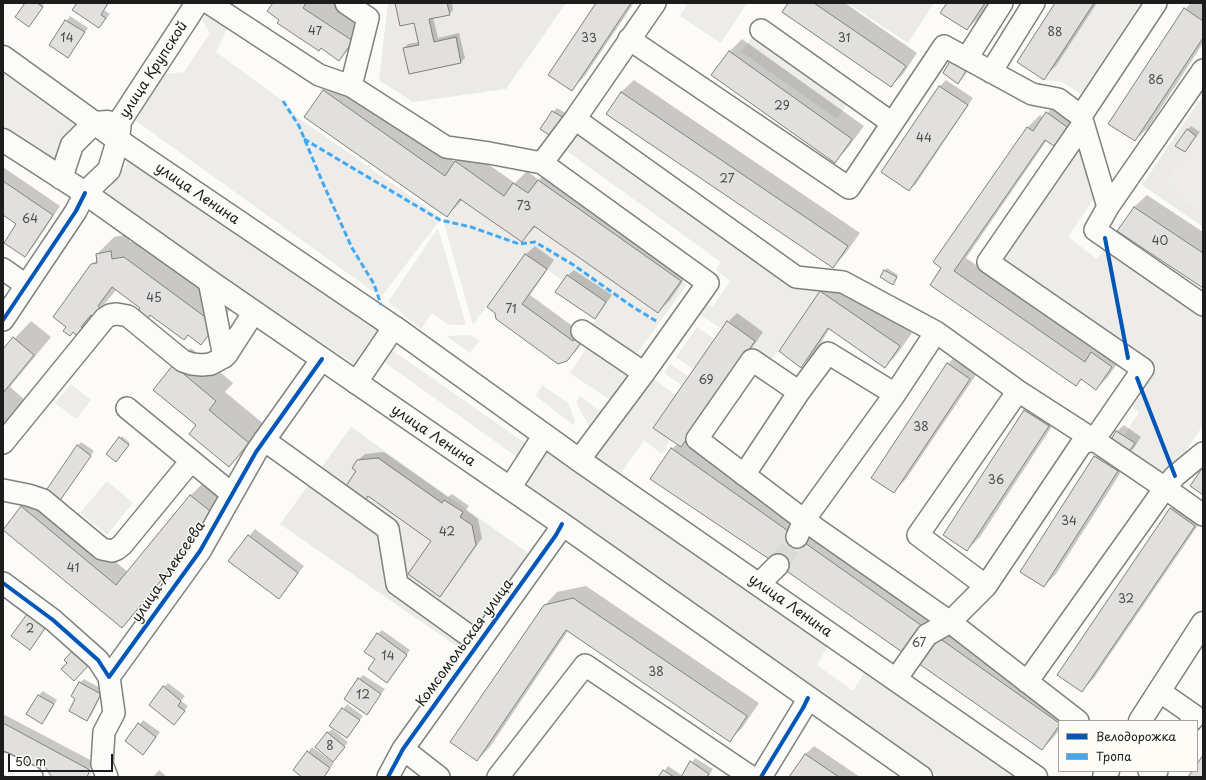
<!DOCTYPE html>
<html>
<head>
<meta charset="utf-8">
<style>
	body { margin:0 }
	#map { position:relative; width:1206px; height:780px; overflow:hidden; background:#fcfbf8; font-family:"Playpen Sans",sans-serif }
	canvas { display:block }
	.frame { position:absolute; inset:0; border:4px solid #1c1c1c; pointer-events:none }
	.legend { position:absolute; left:1058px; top:720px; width:140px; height:52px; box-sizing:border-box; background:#fdfcf7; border:1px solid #a3a29f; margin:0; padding:5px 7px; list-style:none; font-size:12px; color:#1c1c1c }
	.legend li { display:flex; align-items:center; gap:8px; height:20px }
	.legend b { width:20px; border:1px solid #a3a29f }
	.scale { position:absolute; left:8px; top:754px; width:105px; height:18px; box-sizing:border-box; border:2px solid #1c1c1c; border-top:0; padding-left:5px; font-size:12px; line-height:14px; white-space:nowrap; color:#1c1c1c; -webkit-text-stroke:3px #fdfcf7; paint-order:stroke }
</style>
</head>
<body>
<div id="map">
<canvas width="1206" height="780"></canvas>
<div class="frame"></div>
<ul class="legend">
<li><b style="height:5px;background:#0057b8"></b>Велодорожка</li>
<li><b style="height:5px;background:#3fa9f5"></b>Тропа</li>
</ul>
<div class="scale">50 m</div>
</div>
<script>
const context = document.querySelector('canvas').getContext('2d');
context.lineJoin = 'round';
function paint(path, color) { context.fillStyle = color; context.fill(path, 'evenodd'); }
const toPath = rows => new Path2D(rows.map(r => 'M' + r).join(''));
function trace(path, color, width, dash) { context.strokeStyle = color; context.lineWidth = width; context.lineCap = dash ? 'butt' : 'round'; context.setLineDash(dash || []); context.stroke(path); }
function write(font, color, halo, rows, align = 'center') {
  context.font = font + ' "Playpen Sans",sans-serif'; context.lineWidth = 3; context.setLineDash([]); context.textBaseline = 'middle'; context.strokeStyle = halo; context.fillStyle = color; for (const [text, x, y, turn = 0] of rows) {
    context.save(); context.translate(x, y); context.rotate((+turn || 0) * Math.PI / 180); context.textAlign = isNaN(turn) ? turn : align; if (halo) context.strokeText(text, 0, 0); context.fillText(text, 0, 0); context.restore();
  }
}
const built = toPath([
	[388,3,566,3,506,89,413,102,379,80],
	[847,3,934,3,908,43],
	[1203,95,1203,227,1142,185],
	[351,427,531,555,462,650,280,524]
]);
const green = toPath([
	[688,3,747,3,721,43,680,16],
	[1094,3,1141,3,1081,94,1062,82,1044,80],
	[207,13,228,27,216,52,283,101,296,116,439,216,440,220,381,297,136,121,165,74,184,72,210,33,202,20],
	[752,37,779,56,788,43,857,90,837,119,741,52],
	[3,71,79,125,50,164,3,132],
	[573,127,820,291,769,363,749,350,755,341,728,321,722,329,704,317,688,311,701,299,712,307,730,281,716,270,721,262,561,147],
	[1203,135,1203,214,1170,193,1168,176,1196,136],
	[1079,142,1095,197,1068,237,1097,259,1104,248,1203,317,1203,425,1169,477,1127,455,1135,443,1124,435,1139,412,1132,407,1156,368,1003,260],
	[129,161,382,327,375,345,354,364,104,196],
	[460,199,522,242,534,226,658,313,681,281,687,285,638,352,628,353,585,336,606,302,567,275,563,281,525,254,473,325,444,223],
	[438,228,466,325,449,325,432,313,421,329,388,302],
	[697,327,715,339,693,369,676,357],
	[470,335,479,341,470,353,446,336],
	[590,343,625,368,627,377,610,400,570,373],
	[392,350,528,445,520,459,384,362],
	[670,364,688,376,682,385,664,373],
	[648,375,676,395,653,427,670,440,662,454,644,440,617,479,590,459],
	[71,384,91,400,76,419,55,403],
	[542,385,568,403,575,421,573,425,536,396],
	[580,396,602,412,591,430,576,402],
	[552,449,829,643,817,665,853,691,866,670,1018,777,939,777,528,489,527,477,536,462],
	[107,481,133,503,107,535,80,513]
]);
const shadow = toPath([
	[27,3,41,3,44,5,31,24],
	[78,3,109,3,104,10,110,14,99,27],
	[274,3,339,3,369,23,356,42,339,59,281,19],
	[396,3,452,3,453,10,449,14,433,17,438,38,459,33,465,58,461,62,404,48,408,44,419,42,415,22],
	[598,3,634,3,584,77,572,89],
	[789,3,845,3,917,53,903,74,891,86],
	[948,3,989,3,980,17,967,29],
	[1056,3,1097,3,1056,66,1043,78],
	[1191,3,1203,3,1203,43,1148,128,1135,140,1185,9],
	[70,16,88,28,68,56,50,44],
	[742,39,864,126,847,149,835,162,729,52],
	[951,62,972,65,964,76,958,82],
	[336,79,455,162,468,150,515,183,527,171,539,180,551,168,692,268,670,300,658,312,536,226,522,241,463,199,447,216,324,91],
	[634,80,860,233,845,254,833,267,607,114,621,92],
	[946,80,973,98,916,184,909,190,882,172,940,86],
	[1059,100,1079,114,1066,132,1054,145,1047,140,966,258,1096,349,1124,354,1108,377,1096,389,1082,379,1076,385,931,284,1027,128,1040,115,1043,118],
	[557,108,567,114,556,131,553,112],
	[1191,126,1200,132,1185,151,1187,130],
	[3,167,60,206,33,247,24,256,18,224,3,214],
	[1147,195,1203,232,1203,287,1119,230,1134,207],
	[128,234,130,242,142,240,232,307,218,326,201,343,189,334,184,339,151,314,148,318,141,308,117,289,78,335,92,265,98,259,97,254,114,237],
	[535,246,554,260,530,295,582,333,588,334,576,351,567,360,488,307,526,254],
	[887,268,898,275,893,284,881,277],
	[574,270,612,295,601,311,595,317,567,276],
	[834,279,912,333,897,354,885,367,830,328,814,354,801,366,780,351,821,291],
	[737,313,763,332,690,437,1065,721,1059,721,1059,730,1054,737,1042,749,672,449,678,443,654,427,728,322],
	[31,321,51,337,10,387,25,400,3,427,3,351],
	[191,348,233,383,225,392,265,425,246,448,229,465,197,425,174,366],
	[960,351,982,366,906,479,894,492,948,364],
	[1037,398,1060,414,980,537,967,550,1025,411],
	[1124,425,1141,437,1134,448,1127,454,1110,442,1117,431],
	[122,436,130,443,117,459,107,454],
	[81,442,94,451,59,500,77,446],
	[1107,444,1130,458,1056,574,1044,586,1095,457],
	[384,452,448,497,452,494,469,506,466,510,478,519,482,538,446,589,440,596,433,541,369,496,363,501,358,471,358,460,365,454],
	[203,483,226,502,134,614,122,626,4,529,21,507,34,495,128,572,191,495],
	[1183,497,1203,518,1094,678,1082,691,1171,509],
	[255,529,304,566,279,598,229,560],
	[586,586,759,703,742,728,729,741,568,631,490,747,477,760,545,605,557,592],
	[382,630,410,650,391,678,376,659,378,634],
	[363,675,385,689,367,713,359,679],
	[84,679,104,690,91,716,87,720,77,698,79,683],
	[168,683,185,696,181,701,188,706,178,719,164,687],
	[43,691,57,700,46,718,42,722,28,714,39,695],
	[347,704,363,716,347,737,331,726],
	[3,714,96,763,89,777,88,777,94,766,92,765,85,777,55,777,44,764,39,769,3,750],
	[143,720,160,732,147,750,126,741],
	[332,729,348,742,337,756,327,733],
	[814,746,860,777,790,777,806,754],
	[312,747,334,763,324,777,304,777,295,770],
	[695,758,713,769,708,777,660,777,668,766,683,776],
	[159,770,167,777,153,777]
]);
const building = toPath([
	[25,3,37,3,43,7,29,27,15,17,25,3],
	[77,3,108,3,101,15,106,18,99,28,72,10,77,3],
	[273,3,306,3,303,8,353,41,339,61,321,48,319,51,277,23,279,20,267,11,273,3],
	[395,3,447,3,450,15,429,19,434,42,456,37,461,63,409,74,403,48,419,45,414,23,400,26,395,3],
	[596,3,631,3,572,91,548,75,596,3],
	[788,3,814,3,906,66,891,87,782,12,788,3],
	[947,3,985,3,967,30,940,13,947,3],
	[1055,3,1094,3,1044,80,1017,62,1055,3],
	[1184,8,1203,21,1203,38,1135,141,1108,124,1184,8],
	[65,20,85,32,68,58,49,45,65,20],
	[729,51,852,139,835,163,711,75,729,51],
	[950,61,966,71,958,84,943,73,950,61],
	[939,86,968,105,909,191,881,172,939,86],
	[323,90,445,176,455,161,504,196,513,183,528,193,538,180,681,281,658,313,534,226,522,242,460,199,447,217,304,117,323,90],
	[621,92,848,246,833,268,606,114,621,92],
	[552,111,564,118,552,137,540,129,552,111],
	[1046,112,1067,127,1054,146,1045,140,954,271,1085,362,1091,352,1112,367,1096,390,1081,379,1076,386,930,285,941,268,933,262,1027,127,1033,131,1046,112],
	[1187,129,1196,136,1185,152,1175,146,1187,129],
	[3,181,53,215,25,257,4,243,16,224,3,215,3,181],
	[1134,207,1203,253,1203,288,1117,231,1134,207],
	[111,251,112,259,124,257,216,325,201,345,188,335,184,340,150,315,148,319,138,311,140,308,112,287,98,306,100,308,93,317,91,315,81,327,84,329,78,337,73,332,70,336,63,331,66,327,53,317,91,264,97,263,96,254,111,251],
	[525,254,547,269,522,304,573,341,575,339,581,343,567,361,558,364,496,319,495,313,487,307,525,254],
	[884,270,897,277,893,285,880,277,884,270],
	[567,275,606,302,595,319,555,292,567,275],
	[820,291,900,346,885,368,828,328,801,368,779,351,820,291],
	[727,321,755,341,681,447,653,428,727,321],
	[13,337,34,355,3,393,3,349,13,337],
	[947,363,970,379,894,493,871,478,947,363],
	[173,365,216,401,209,410,249,443,229,467,189,434,196,425,153,390,173,365],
	[1024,410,1049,426,967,551,943,535,1024,410],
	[1116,431,1135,443,1127,455,1109,443,1116,431],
	[119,437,129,445,116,462,106,454,119,437],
	[77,445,91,456,59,502,45,492,77,445],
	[671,448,1059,723,1059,726,1042,750,778,565,650,479,671,448],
	[1094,456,1118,471,1044,587,1020,572,1094,456],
	[378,458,442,503,444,500,463,512,460,517,472,525,476,545,440,597,408,574,431,541,368,496,363,503,344,489,356,471,352,468,357,460,378,458],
	[1203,467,1203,495,1190,486,1203,467],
	[190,495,215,515,122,628,3,530,21,506,116,585,190,495],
	[1170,508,1195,526,1082,692,1057,675,1170,508],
	[248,535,298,573,279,599,228,561,248,535],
	[573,598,747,716,730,742,566,630,477,761,450,742,544,605,573,598],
	[30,610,48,624,30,650,11,636,30,610],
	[377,633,407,655,387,683,368,669,375,659,364,652,377,633],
	[73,650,89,665,74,681,61,669,67,663,64,660,73,650],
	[358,678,381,694,367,715,344,699,358,678],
	[79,682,101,694,87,721,69,711,75,699,71,696,79,682],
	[163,686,181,701,178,706,185,711,174,725,149,705,163,686],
	[38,695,54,704,42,724,26,714,38,695],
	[342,708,360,720,347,738,329,726,342,708],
	[3,723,90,770,87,777,52,777,43,764,39,770,3,751,3,723],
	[138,723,156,737,143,755,125,741,138,723],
	[327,732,345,747,333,762,315,747,327,732],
	[307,751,330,768,324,777,302,777,293,770,307,751],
	[805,754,839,777,789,777,805,754],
	[1203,755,1203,777,1188,777,1192,771,1197,771,1197,764,1203,755],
	[690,761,709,774,707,777,681,777,690,761],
	[663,770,674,777,658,777,663,770]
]);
const minorTunnel = toPath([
	[778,565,797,537]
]);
const minor = toPath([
	[209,3,319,75,351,86,446,147,489,153,542,163],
	[346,3,368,18,351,86],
	[655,3,575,119,796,277,843,282,936,332,1018,391,1094,440,1165,488,1027,682],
	[761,30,892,123],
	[629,39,849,188,944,46,1032,94,1058,99,1081,116],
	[967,58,1002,3],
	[1203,70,1108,207,1095,230,1203,305],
	[991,72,1034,3],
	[575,119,542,163,708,283,644,373,579,460],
	[1108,207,1081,116,1156,3],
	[3,269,26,285],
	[209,281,224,357],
	[3,320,76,211,85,193],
	[582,331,644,373],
	[356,383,394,327],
	[895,394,828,353,799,392,752,360,697,439,804,520,950,622,927,635,896,679],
	[127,408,232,494],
	[264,440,388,529,397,584,479,643],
	[3,443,105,318,110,315,117,314,128,316,183,361,192,364,202,365,211,364,224,357,227,354,254,312],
	[1203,453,1175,476,1165,488,1203,515],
	[744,475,799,392],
	[510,488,544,435],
	[3,490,28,495,43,500,102,549,112,551,117,549,122,545,191,461],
	[797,537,804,520,895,394,936,332],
	[3,583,53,620,98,660,109,677,200,551,256,452,322,359],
	[759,584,778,565],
	[986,586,918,535,1018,391],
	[1159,691,1195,716,1191,721],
	[1078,721,950,622,986,586,1082,443,1094,440,1143,369,988,262,1083,124],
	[403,749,439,777],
	[3,763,32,777],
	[1149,771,1154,775,1157,771],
	[107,777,102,764,104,732,114,713,109,677],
	[388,777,403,749,556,535,562,524],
	[498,777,585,665,751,777],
	[761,777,803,708,808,698]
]);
const major = toPath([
	[3,57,118,140,394,327,579,460,1036,777],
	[3,140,85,193,209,281,562,524,921,777],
	[61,178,72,145,94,123,108,122],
	[85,193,109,170,118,140,120,121,197,3],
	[1140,721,1203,623],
	[1104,777,1108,771]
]);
const quiet = toPath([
	[283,101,299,126,322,181,352,248,374,284,381,305],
	[304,139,440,220,471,227,519,244,535,242,572,264,633,307,656,321]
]);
const cycleway = toPath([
	[1105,238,1128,358],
	[3,320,76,211,85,193],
	[1137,378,1175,476],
	[3,583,53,620,98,660,109,677,200,551,256,452,322,359],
	[388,777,403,749,556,535,562,524],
	[761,777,803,708,808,698]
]);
const numberNames = [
	["47",315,32],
	["88",1055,33],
	["14",67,39],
	["33",589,39],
	["31",844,39],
	["86",1156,81],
	["29",782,107],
	["44",924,139],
	["27",727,180],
	["73",524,207],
	["64",30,220],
	["40",1160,242],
	["45",154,299],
	["71",511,310],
	["69",706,381],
	["38",921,428],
	["36",996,481],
	["34",1069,522],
	["42",447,533],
	["41",73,569],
	["32",1126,600],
	["2",30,630],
	["67",919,644],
	["14",388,657],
	["38",656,673],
	["12",363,696],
	["8",330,747]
];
const streetNames = [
	["улица Крупской",154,70,-57],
	["улица Ленина",197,194,34],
	["улица Ленина",433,436,34],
	["улица Алексеева",169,572,-56],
	["улица Ленина",790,606,35],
	["Комсомольская улица",465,643,-54]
];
paint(built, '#ebeae8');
paint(green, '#edece8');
paint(shadow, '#0003');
paint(building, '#e1e0de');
trace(building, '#81807f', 1);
trace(minorTunnel, '#dadad7', 21, [21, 10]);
trace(minor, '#81807f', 24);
trace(major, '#81807f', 25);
trace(minor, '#fbfbf9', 21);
trace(major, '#fbfbf9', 22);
trace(quiet, '#3fa9f5', 3, [6, 3]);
trace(cycleway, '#0057b8', 4);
write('12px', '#4d4d4c', null, numberNames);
write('14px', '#1c1c1c', '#fdfcf7', streetNames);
</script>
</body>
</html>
